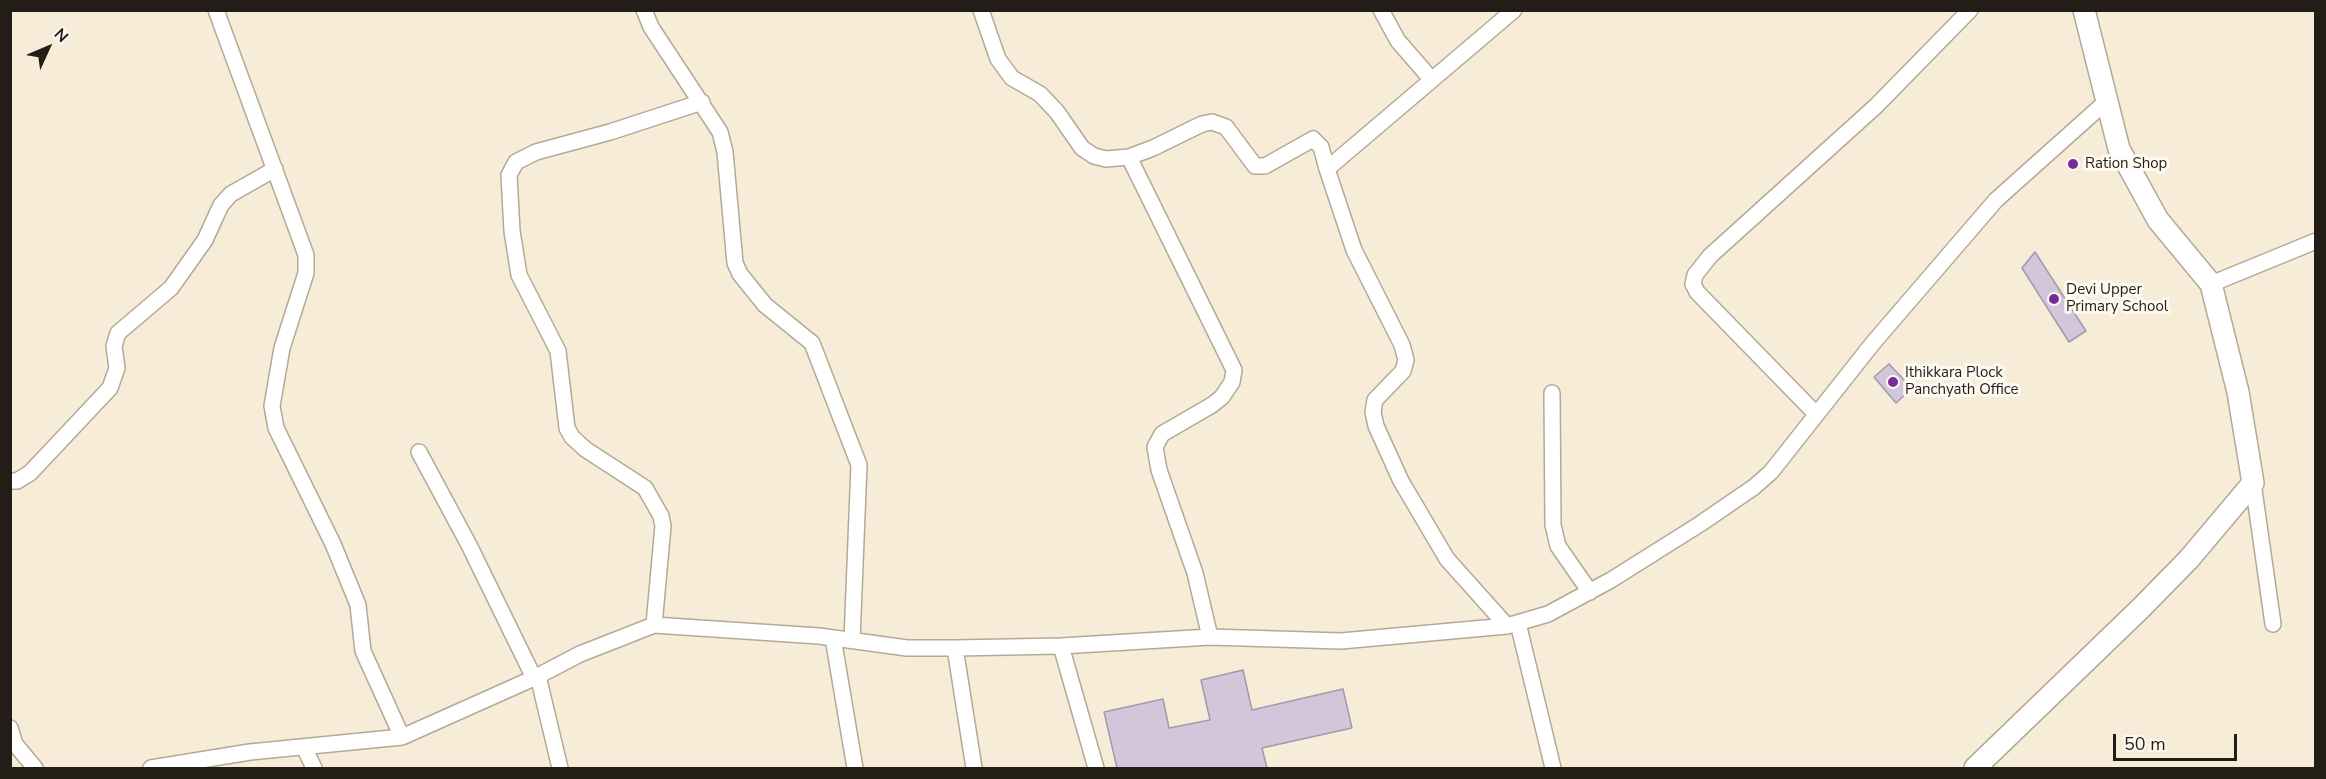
<!DOCTYPE html>
<html>
<head>
<meta charset="utf-8">
<style>
	body { margin:0 }
	#map { position:relative; width:2326px; height:779px; overflow:hidden; background:#f6ecd8; font-family:"Nunito Sans",sans-serif }
	canvas { display:block }
	.frame { position:absolute; inset:0; border:12px solid #221e17; pointer-events:none }
	.north { position:absolute; left:18px; top:18px; width:60px; height:60px; -webkit-text-stroke:4px #fefaf2; paint-order:stroke; rotate:46deg; font-size:16px; font-weight:700; line-height:24px; text-align:center; color:#221e17 }
	.north::after { content:''; display:block; margin:auto; width:21px; height:27px; background:#221e17; clip-path:polygon(50% 0,100% 100%,50% 72%,0 100%) }
	.scale { position:absolute; left:2113px; top:734px; width:124px; height:27px; box-sizing:border-box; border:3px solid #221e17; border-top:0; padding-left:8px; font-size:18px; line-height:21px; white-space:nowrap; color:#221e17; -webkit-text-stroke:4px #fefaf2; paint-order:stroke }
</style>
</head>
<body>
<div id="map">
<canvas width="2326" height="779"></canvas>
<div class="frame"></div>
<div class="north">N</div>
<div class="scale">50 m</div>
</div>
<script>
const context = document.querySelector('canvas').getContext('2d');
context.lineJoin = 'round';
function paint(path, color) { context.fillStyle = color; context.fill(path, 'evenodd'); }
const toPath = rows => new Path2D(rows.map(r => 'M' + r).join(''));
function trace(path, color, width, dash) { context.strokeStyle = color; context.lineWidth = width; context.lineCap = dash ? 'butt' : 'round'; context.setLineDash(dash || []); context.stroke(path); }
function write(font, color, halo, rows, align = 'center') {
  context.font = font + ' "Nunito Sans",sans-serif'; context.lineWidth = 6; context.setLineDash([]); context.textBaseline = 'middle'; context.strokeStyle = halo; context.fillStyle = color; for (const [text, x, y, turn = 0] of rows) {
    context.save(); context.translate(x, y); context.rotate((+turn || 0) * Math.PI / 180); context.textAlign = isNaN(turn) ? turn : align; if (halo) context.strokeText(text, 0, 0); context.fillText(text, 0, 0); context.restore();
  }
}
const building = toPath([
	[2035,252,2086,331,2069,342,2022,268,2035,252],
	[1889,364,1912,388,1896,403,1874,377,1889,364],
	[1243,670,1252,710,1343,689,1352,728,1262,748,1267,768,1117,768,1104,712,1163,699,1169,728,1210,720,1201,680,1243,670]
]);
const street = toPath([
	[216,10,306,255,306,273,282,348,272,406,276,428,333,544,358,605,363,651,402,737],
	[644,10,651,27,720,132,725,152,735,263,740,274,765,305,812,343,859,465,852,640],
	[981,10,998,59,1012,78,1040,94,1057,112,1082,148,1094,156,1106,159,1129,157,1153,148,1202,124,1212,122,1226,127,1255,166,1265,166,1313,139,1321,147,1327,169],
	[1381,10,1398,41,1432,80],
	[1129,157,1234,370,1232,382,1222,397,1212,405,1162,434,1155,447,1159,470,1195,573,1210,637],
	[2211,284,2316,241],
	[1552,393,1553,525,1558,546,1590,592],
	[1816,414,1697,292,1693,284,1695,275,1710,256,1876,106,1970,10],
	[419,452,469,545,534,678],
	[10,481,17,481,30,473,110,388,117,368,114,346,118,333,171,288,205,240,221,205,231,194,275,169],
	[2253,483,2273,624],
	[1518,623,1553,768],
	[654,625,663,526,661,516,645,488,585,449,572,437,567,428,558,351,519,275,512,231,509,175,516,162,536,152,610,132,702,102],
	[1507,626,1447,559,1401,481,1376,426,1373,412,1375,400,1403,371,1406,360,1402,345,1354,250,1327,169,1514,10],
	[833,638,855,768],
	[1061,646,1096,768],
	[955,648,974,768],
	[538,676,560,768],
	[10,728,15,744,35,768],
	[304,747,314,768],
	[151,768,250,752,402,737,534,678,580,654,654,625,819,636,907,648,955,648,1061,646,1210,637,1341,641,1507,626,1548,614,1611,580,1700,524,1754,487,1771,472,1873,343,1996,200,2109,99]
]);
const secondary = toPath([
	[1975,768,2141,608,2189,559,2253,483,2238,392,2211,284,2158,220,2119,149,2084,10]
]);
const markers = [
	[2073,164,6,"#772a9c"],
	[2054,299,6,"#772a9c"],
	[1893,382,6,"#772a9c"]
];
const poiNames = [
	["Ration Shop",2085,164],
	["Devi Upper",2066,290],
	["Primary School",2066,307],
	["Ithikkara Plock",1905,373],
	["Panchyath Office",1905,390]
];
paint(building, '#d2c7da');
trace(building, '#a499ab', 1.5);
trace(street, '#b3a996', 18);
trace(secondary, '#b3a996', 24);
trace(street, '#fff', 15);
trace(secondary, '#fff', 21);
for (const [x, y, r, color] of markers) { const dot = new Path2D(); dot.arc(x, y, r, 0, 2 * Math.PI); context.fillStyle = color; context.fill(dot); trace(dot, '#fefaf2', 2); }
write('15px', '#221e17', '#fefaf2', poiNames, 'left');
</script>
</body>
</html>
